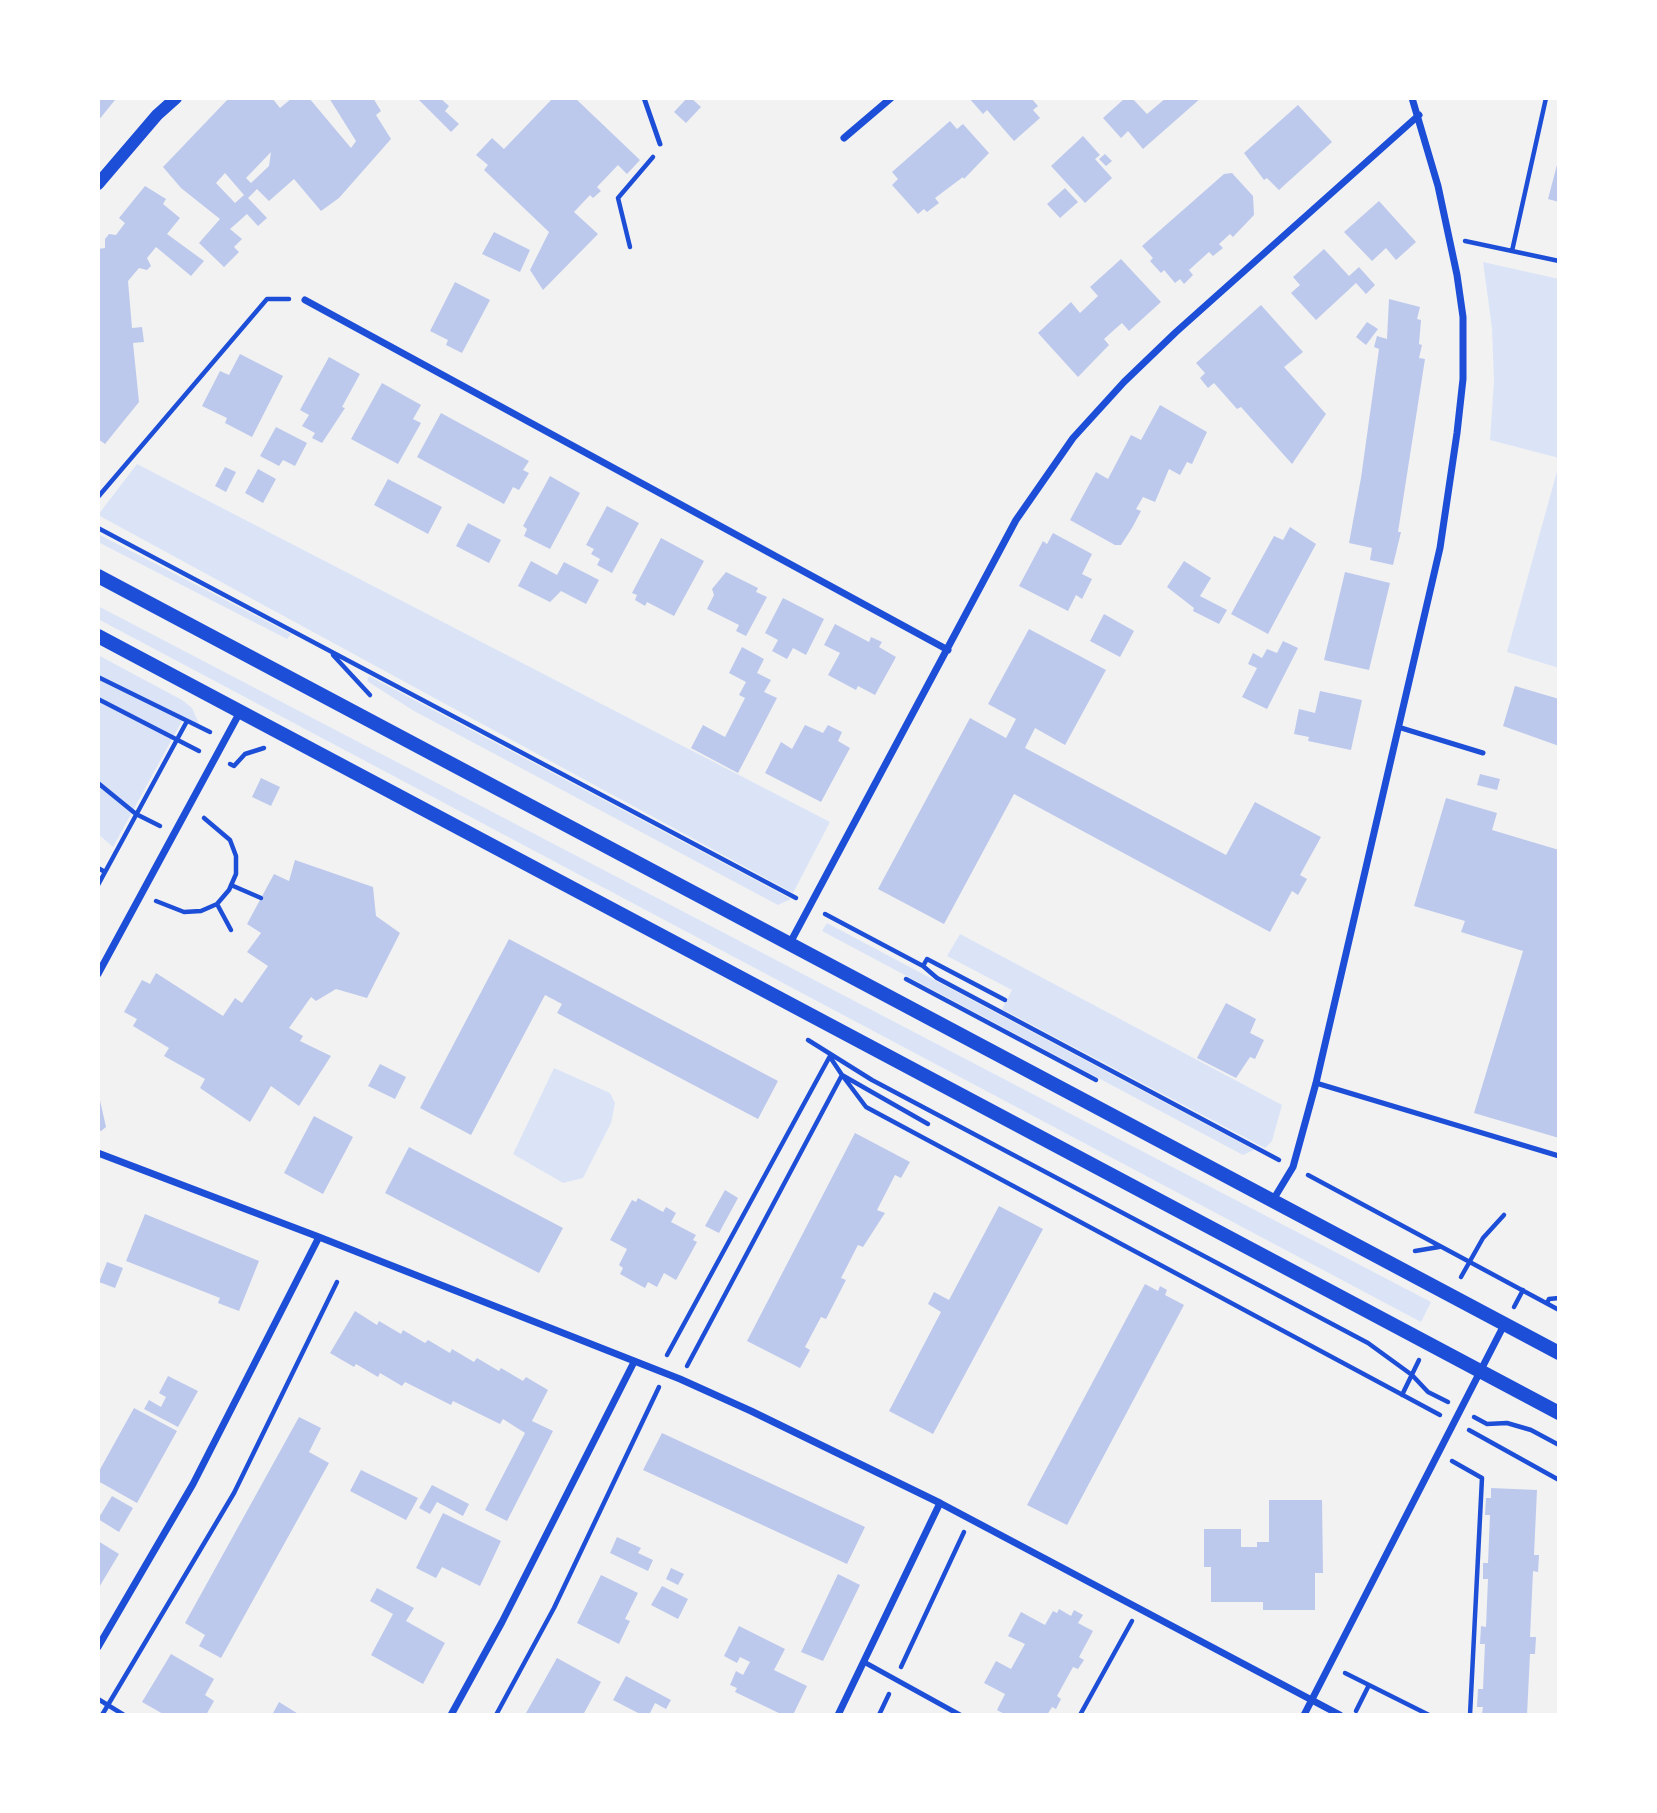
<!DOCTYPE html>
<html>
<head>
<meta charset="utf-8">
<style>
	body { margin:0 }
	#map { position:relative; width:1657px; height:1813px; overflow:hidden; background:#f2f2f2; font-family:"Titillium Web",sans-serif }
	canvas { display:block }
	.frame { position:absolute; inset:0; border:100px solid #fff; pointer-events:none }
</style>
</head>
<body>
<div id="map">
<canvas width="1657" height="1813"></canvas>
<div class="frame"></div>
</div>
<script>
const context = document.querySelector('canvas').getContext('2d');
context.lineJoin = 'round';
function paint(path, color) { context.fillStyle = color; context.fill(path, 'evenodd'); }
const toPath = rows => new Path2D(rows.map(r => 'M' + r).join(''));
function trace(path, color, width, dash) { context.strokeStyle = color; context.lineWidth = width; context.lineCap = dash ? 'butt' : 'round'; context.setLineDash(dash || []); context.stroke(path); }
const green = toPath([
	[1483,262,1559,279,1559,458,1490,440,1494,381,1492,328],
	[137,464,830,822,793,893,98,515],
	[1559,464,1559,668,1507,652],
	[98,534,291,634,287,639,98,542],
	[98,606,1431,1302,1421,1322,98,619],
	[98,655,182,700,192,708,200,726,183,719,113,847,98,834],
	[369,676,791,899,778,905,414,711,367,681],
	[827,923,1254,1150,1243,1155,822,931],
	[960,934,1282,1105,1272,1141,1265,1148,1002,1009,1012,990,947,956],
	[554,1068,610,1093,615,1103,611,1123,583,1178,563,1183,513,1154]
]);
const building = toPath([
	[98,98,115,100,98,121],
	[229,98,272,98,280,108,292,98,309,98,351,148,356,141,329,98,373,98,381,111,376,115,391,139,339,198,321,211,294,179,269,201,257,189,248,198,267,218,258,226,247,214,230,229,242,239,234,247,239,252,224,267,199,243,220,219,181,188,163,167],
	[271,152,269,166,251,183,246,178],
	[225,173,244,195,235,203,216,183],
	[417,98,440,98,449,106,445,111,459,124,451,132],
	[553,98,575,98,640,160,627,174,618,165,597,187,601,191,593,198,590,195,574,212,598,234,543,290,530,270,549,232,484,170,488,165,476,155,492,138,504,149],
	[687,98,691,98,701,107,686,123,674,112],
	[969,98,1031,98,1038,106,1033,110,1040,118,1014,141,987,110,983,114],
	[1125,98,1132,98,1147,114,1166,98,1201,98,1143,149,1128,131,1121,138,1103,118],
	[1298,105,1332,142,1279,190,1267,178,1264,180,1244,153],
	[950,121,957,129,963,124,989,153,964,179,963,177,935,198,939,203,927,212,924,209,918,214,892,185,898,179,892,172],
	[1083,136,1100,155,1095,159,1112,178,1085,203,1051,166],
	[1105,154,1112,161,1106,166,1099,159],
	[1558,161,1559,161,1559,202,1548,199],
	[1232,173,1253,196,1254,215,1233,237,1230,234,1219,244,1223,248,1213,256,1209,252,1189,270,1193,275,1184,284,1180,279,1175,283,1164,270,1161,273,1150,261,1153,258,1142,246,1224,174],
	[145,186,166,199,163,204,180,218,167,234,204,261,191,276,156,247,147,258,151,266,147,270,139,268,128,281,132,328,142,327,144,342,133,343,139,402,105,444,98,439,98,249,105,248,105,239,109,234,116,235,125,223,119,218],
	[1065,188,1078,202,1060,218,1047,204],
	[1379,201,1416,242,1396,260,1386,248,1372,261,1344,232],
	[494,232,530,250,520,272,482,254],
	[1324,249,1349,276,1359,267,1375,285,1366,294,1356,283,1316,320,1291,293,1300,285,1293,277],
	[1121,259,1161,302,1129,331,1122,323,1114,330,1104,339,1109,345,1078,377,1038,333,1071,302,1080,313,1098,296,1090,287],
	[455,282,490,300,462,353,446,345,448,340,430,331],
	[1389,299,1420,307,1417,319,1421,320,1419,344,1422,345,1419,358,1425,359,1398,532,1401,532,1393,565,1370,560,1372,548,1349,543,1361,478,1379,349,1374,347,1377,336,1387,339],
	[1261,305,1303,352,1284,367,1326,414,1292,464,1241,407,1237,409,1214,383,1208,388,1200,378,1205,373,1196,363],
	[1367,322,1378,329,1366,345,1356,337],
	[240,354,283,376,252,437,225,423,227,418,202,406,220,371,229,375],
	[329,357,360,374,342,407,345,408,322,443,312,438,315,433,302,426,309,415,300,410],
	[382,383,421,405,413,419,421,423,398,464,351,439],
	[1160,405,1207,432,1192,464,1187,462,1180,475,1169,469,1155,502,1143,497,1136,509,1141,511,1132,528,1121,545,1115,545,1070,520,1096,472,1108,479,1131,435,1141,440],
	[441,413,529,461,523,470,529,473,519,490,513,487,504,504,417,457],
	[276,427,307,443,295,466,283,460,279,466,260,456],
	[225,467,236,472,226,492,215,486],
	[258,469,276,479,263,503,245,493],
	[550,476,580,493,550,549,524,536,527,529,523,526],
	[388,479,442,507,428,534,374,505],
	[607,506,639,523,612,573,597,565,600,559,591,554,594,549,586,545],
	[468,523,501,540,489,563,456,546],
	[1290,527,1316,544,1268,634,1231,614,1274,536,1283,540],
	[1053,533,1092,554,1082,574,1092,579,1082,599,1076,595,1068,611,1019,586,1043,541,1047,544],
	[661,538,704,561,674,616,647,602,645,606,635,600,637,595,632,593],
	[531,561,557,575,564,562,599,580,586,604,561,591,550,602,518,586],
	[1184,561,1211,578,1200,596,1227,610,1219,624,1193,611,1194,608,1167,587],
	[726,572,758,588,756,592,767,597,746,636,736,631,739,625,707,609,714,595,712,589],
	[1345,572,1390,583,1369,670,1324,660],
	[783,598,824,619,806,655,793,648,787,659,772,651,778,640,765,633],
	[1104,614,1134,631,1120,657,1090,641],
	[835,624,869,642,871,637,882,642,879,647,896,657,875,695,858,686,856,690,828,675,840,653,824,645],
	[1029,629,1106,670,1065,745,1035,728,1025,748,1226,855,1255,802,1321,837,1300,875,1307,879,1298,895,1292,891,1270,932,1014,794,944,924,878,889,970,718,1006,738,1016,719,988,704],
	[1283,641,1298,648,1267,709,1242,697,1257,668,1248,664,1253,653,1262,658,1267,649,1277,653],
	[742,647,764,659,757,673,771,680,764,692,777,698,738,773,691,748,703,725,725,737,745,698,739,695,746,682,729,673],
	[1515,686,1559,699,1559,746,1503,726],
	[1320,691,1362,700,1351,750,1308,741,1309,737,1294,734,1299,709,1315,713],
	[805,725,823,733,828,725,842,732,838,741,850,748,821,802,765,773,781,742,792,749],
	[1480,774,1500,779,1497,790,1477,785],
	[261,778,280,787,271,806,252,797],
	[1446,798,1497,813,1492,830,1559,850,1559,1138,1474,1113,1523,951,1461,932,1465,921,1414,906],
	[295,860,373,887,376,916,400,933,367,998,336,989,316,1001,311,997,289,1028,303,1036,300,1041,331,1056,299,1106,271,1086,250,1122,200,1088,205,1079,164,1056,169,1048,133,1026,137,1019,124,1012,142,980,150,984,156,973,223,1016,235,998,242,1003,268,966,247,952,261,933,247,924,274,874,289,881],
	[509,939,778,1081,758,1119,557,1013,562,1004,545,995,471,1135,420,1108],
	[1226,1003,1256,1019,1250,1033,1264,1040,1255,1059,1250,1057,1236,1078,1197,1058],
	[380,1064,406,1077,395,1099,368,1086],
	[99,1096,106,1127,101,1131,98,1130],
	[314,1116,353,1137,323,1194,284,1173],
	[855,1133,910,1162,901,1178,895,1175,877,1210,885,1213,863,1247,858,1245,841,1278,846,1280,826,1319,821,1317,805,1347,810,1350,800,1368,747,1341],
	[409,1147,563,1228,539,1273,385,1193],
	[725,1190,738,1198,719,1233,705,1226],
	[638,1198,663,1212,666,1207,676,1213,671,1222,696,1235,693,1240,697,1242,676,1280,664,1273,657,1287,648,1282,645,1288,620,1274,623,1268,619,1265,627,1249,610,1240,632,1200,636,1202],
	[999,1206,1043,1229,933,1434,889,1411,941,1312,928,1304,934,1292,949,1300],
	[145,1214,259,1261,239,1311,218,1303,220,1298,126,1261],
	[107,1262,123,1268,115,1288,99,1282],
	[1145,1284,1158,1291,1160,1286,1167,1290,1165,1295,1184,1305,1067,1525,1027,1505],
	[355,1311,377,1325,379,1321,401,1334,403,1330,425,1343,428,1340,450,1353,452,1349,474,1362,477,1358,499,1371,501,1368,523,1381,526,1377,548,1390,532,1421,553,1431,507,1521,485,1510,525,1433,503,1419,500,1424,453,1401,451,1405,405,1382,402,1386,380,1373,378,1377,356,1364,354,1367,330,1353],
	[168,1376,198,1391,178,1427,144,1409,149,1400,161,1407,166,1397,159,1393],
	[134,1408,177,1431,137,1503,98,1481,98,1473],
	[299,1417,321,1428,309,1452,329,1463,221,1658,199,1646,205,1635,185,1623],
	[662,1433,865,1527,847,1564,643,1470],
	[361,1470,418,1498,406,1520,350,1491],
	[432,1485,469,1504,463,1516,437,1502,430,1514,419,1508],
	[1491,1488,1537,1490,1534,1555,1539,1555,1538,1572,1533,1571,1530,1637,1536,1637,1535,1654,1530,1654,1527,1715,1482,1715,1483,1707,1477,1707,1478,1689,1483,1689,1485,1644,1480,1644,1481,1626,1486,1627,1488,1579,1483,1579,1483,1563,1488,1563,1490,1515,1485,1515,1486,1498,1491,1498],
	[112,1496,133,1508,119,1532,98,1519],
	[1269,1500,1322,1500,1323,1573,1315,1573,1315,1610,1263,1610,1263,1602,1211,1602,1211,1567,1204,1567,1204,1529,1241,1529,1241,1547,1257,1547,1257,1542,1269,1542],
	[443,1513,501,1541,480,1586,442,1567,436,1578,416,1568],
	[617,1537,641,1548,638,1553,653,1560,648,1571,610,1553],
	[98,1541,119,1554,98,1589],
	[671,1568,684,1574,678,1585,666,1579],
	[838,1574,860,1585,823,1661,801,1652],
	[601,1575,638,1593,625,1619,630,1621,619,1644,577,1623],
	[662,1586,688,1599,678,1619,651,1605],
	[377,1588,414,1608,406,1621,445,1643,423,1684,371,1655,393,1614,370,1601],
	[1059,1609,1071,1616,1074,1610,1083,1615,1078,1623,1093,1631,1079,1657,1084,1660,1078,1669,1073,1667,1057,1696,1061,1699,1056,1709,1052,1707,1047,1715,1006,1715,997,1710,1005,1694,984,1683,996,1661,1011,1669,1025,1644,1008,1636,1021,1612,1045,1625,1053,1611,1057,1613],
	[739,1626,785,1649,774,1670,807,1686,793,1715,783,1715,735,1692,737,1688,730,1685,736,1671,743,1675,750,1662,740,1657,737,1663,724,1656],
	[171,1654,214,1679,205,1695,214,1701,206,1715,165,1715,142,1702],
	[557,1658,601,1682,583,1715,530,1715,526,1713],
	[626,1676,671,1700,666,1709,655,1703,649,1715,642,1715,613,1700],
	[279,1702,300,1715,272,1715]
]);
const path = toPath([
	[1465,241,1559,261],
	[630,247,618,198,653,157],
	[1512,251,1546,98],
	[98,497,267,299,289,299],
	[98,528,796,898],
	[333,655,370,695],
	[98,677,210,732],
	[98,699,199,751],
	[230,764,234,766,245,754,264,748],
	[98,783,136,814,160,826],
	[98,868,105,872],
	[98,885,186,723],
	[231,885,261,898],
	[156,901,184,912,201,911,217,904,229,890,236,874,236,856,230,840,204,818],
	[217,904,231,930],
	[825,914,923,966,937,978,1279,1160],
	[923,966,927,959,1005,1000],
	[906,979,1096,1080],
	[808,1040,872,1080,1368,1343,1412,1375,1428,1392,1448,1402],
	[830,1057,842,1075,928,1124],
	[1308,1175,1559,1310],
	[1415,1251,1439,1247],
	[1461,1277,1483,1238,1504,1215],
	[1547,1303,1549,1299,1559,1298],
	[1514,1307,1523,1290],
	[667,1355,830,1056],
	[687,1366,842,1075,866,1107,1440,1415],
	[1402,1395,1419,1360],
	[1474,1417,1487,1424,1507,1423,1531,1430,1559,1445],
	[1469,1430,1559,1480],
	[1452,1461,1482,1478,1470,1715],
	[901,1667,964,1532],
	[1345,1673,1429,1715],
	[98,1699,124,1715],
	[1356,1711,1369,1685],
	[102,1715,234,1493,337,1282],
	[496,1715,554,1608,659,1387],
	[879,1715,889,1694],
	[1080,1715,1132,1621]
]);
const service = toPath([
	[644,98,660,144],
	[1398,727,1483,753],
	[1316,1083,1559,1156],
	[864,1662,960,1715]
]);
const minor = toPath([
	[844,138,891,98],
	[305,300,948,650],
	[790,943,1016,520,1073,438,1124,382,1176,332,1419,115],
	[98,974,240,712],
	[98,1153,319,1237,680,1379,751,1411,940,1503,1340,1715],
	[1273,1200,1293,1167,1316,1083,1440,548,1457,433,1463,379,1463,317,1457,275,1438,186,1412,98],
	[98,1647,193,1484,319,1237],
	[451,1715,502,1622,634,1362],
	[838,1715,940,1503],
	[1304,1715,1505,1323]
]);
const tertiary = toPath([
	[98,184,157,115,176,98]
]);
const secondary = toPath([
	[98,576,1559,1353],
	[98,636,1559,1413]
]);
paint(green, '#dbe4f7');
paint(building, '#bdc9ec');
trace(path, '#1d4ed8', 4.5);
trace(service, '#1d4ed8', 5);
trace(minor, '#1d4ed8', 7);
trace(tertiary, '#1d4ed8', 12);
trace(secondary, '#1d4ed8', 14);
</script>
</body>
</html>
